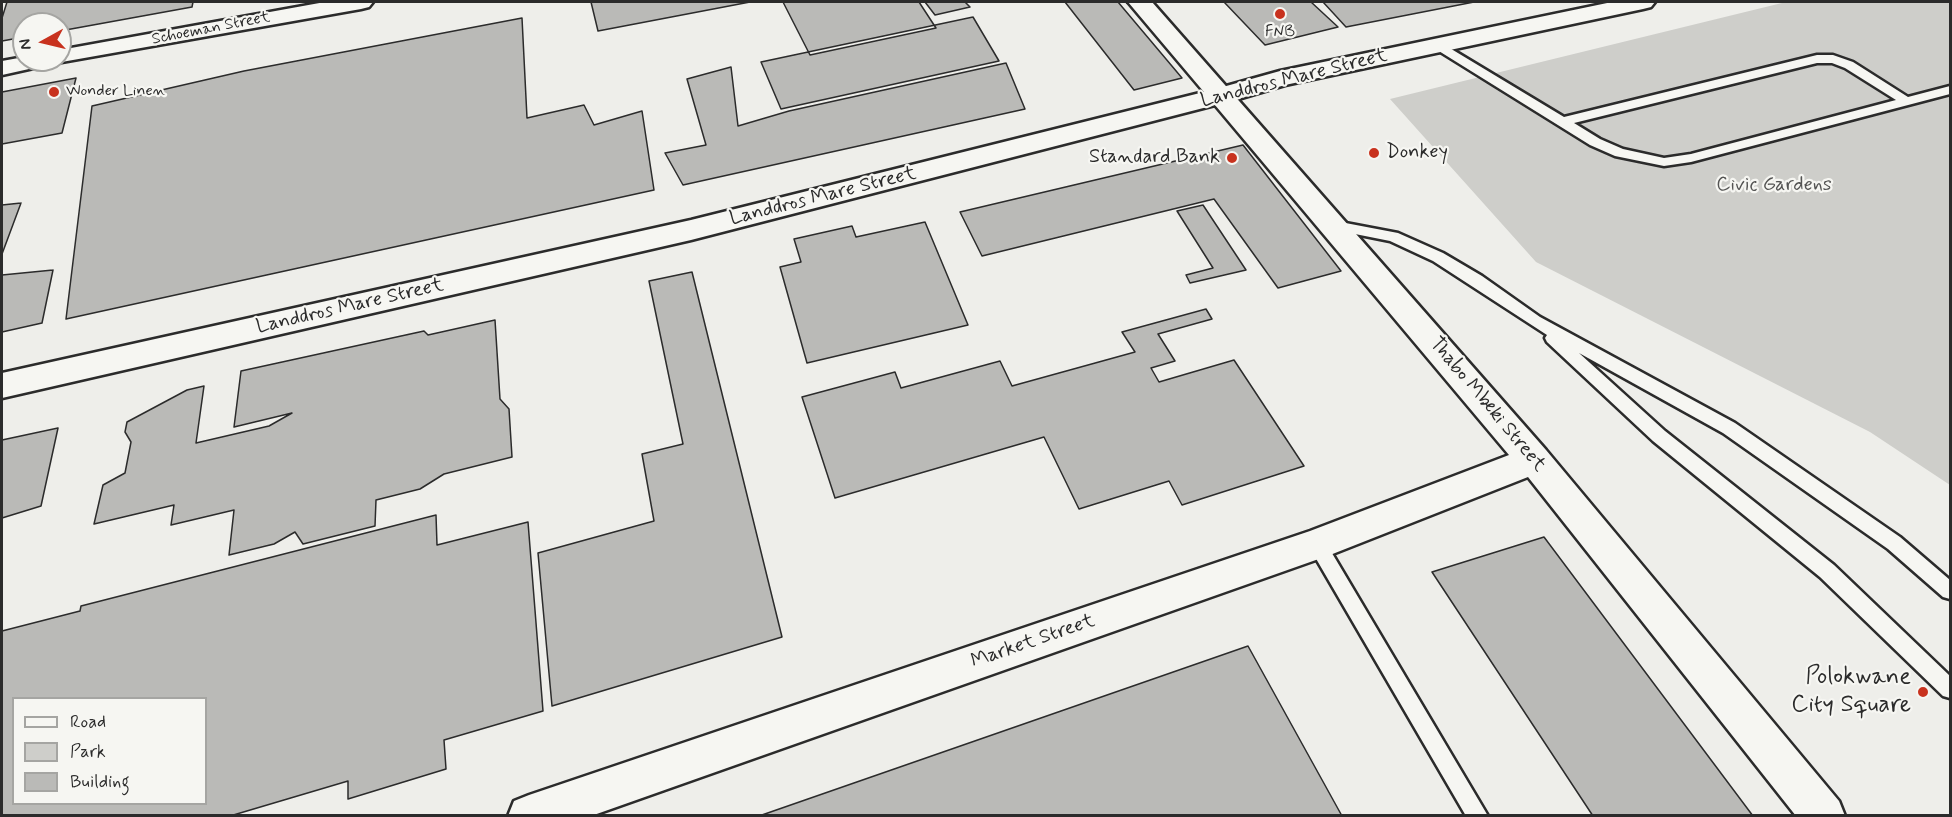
<!DOCTYPE html>
<html>
<head>
<meta charset="utf-8">
<style>
	body { margin:0 }
	#map { position:relative; width:1952px; height:817px; overflow:hidden; background:#eeeeea; font-family:Mynerve,sans-serif }
	canvas { display:block }
	.frame { position:absolute; inset:0; border:3px solid #2b2b2b; pointer-events:none }
	.legend { position:absolute; left:12px; top:697px; width:195px; height:108px; box-sizing:border-box; background:#f6f6f2; border:2px solid #a5a5a2; margin:0; padding:8px 10px; list-style:none; font-size:18px; color:#2b2b2b }
	.legend li { display:flex; align-items:center; gap:12px; height:30px }
	.legend b { width:30px; border:2px solid #a5a5a2 }
	.north { position:absolute; left:12px; top:12px; width:60px; height:60px; box-sizing:border-box; background:#f6f6f2; border:2px solid #a5a5a2; border-radius:50%; rotate:262deg; font-size:16px; font-weight:700; line-height:24px; text-align:center; color:#2b2b2b }
	.north::after { content:''; display:block; margin:auto; width:21px; height:27px; background:#c8321e; clip-path:polygon(50% 0,100% 100%,50% 72%,0 100%) }
</style>
</head>
<body>
<div id="map">
<canvas width="1952" height="817"></canvas>
<div class="frame"></div>
<ul class="legend">
<li><b style="height:8px;background:#f6f6f2"></b>Road</li>
<li><b style="height:16px;background:#cececa"></b>Park</li>
<li><b style="height:16px;background:#babab7"></b>Building</li>
</ul>
<div class="north">N</div>
</div>
<script>
const context = document.querySelector('canvas').getContext('2d');
context.lineJoin = 'round';
function paint(path, color) { context.fillStyle = color; context.fill(path, 'evenodd'); }
const toPath = rows => new Path2D(rows.map(r => 'M' + r).join(''));
function trace(path, color, width, dash) { context.strokeStyle = color; context.lineWidth = width; context.lineCap = dash ? 'butt' : 'round'; context.setLineDash(dash || []); context.stroke(path); }
function write(font, color, halo, rows, align = 'center') {
  context.font = font + ' Mynerve,sans-serif'; context.lineWidth = 4.5; context.setLineDash([]); context.textBaseline = 'middle'; context.strokeStyle = halo; context.fillStyle = color; for (const [text, x, y, turn = 0] of rows) {
    context.save(); context.translate(x, y); context.rotate((+turn || 0) * Math.PI / 180); context.textAlign = isNaN(turn) ? turn : align; if (halo) context.strokeText(text, 0, 0); context.fillText(text, 0, 0); context.restore();
  }
}
const green = toPath([
	[1786,2,1950,2,1950,485,1870,432,1536,262,1390,99]
]);
const building = toPath([
	[7,2,193,2,192,7,60,31,60,24,24,24,24,37,2,41,2,18,7,2],
	[591,2,750,2,598,31,591,2],
	[783,2,919,2,936,28,810,55,783,2],
	[925,2,965,2,970,7,935,15,925,2],
	[1065,2,1118,2,1182,78,1134,90,1065,2],
	[1224,2,1311,2,1338,27,1265,45,1224,2],
	[1323,2,1474,2,1346,27,1323,2],
	[973,17,999,61,781,109,761,62,973,17],
	[522,18,527,118,584,105,594,125,642,111,654,190,66,319,92,106,244,71,522,18],
	[1006,63,1025,109,683,185,665,153,706,145,687,79,731,67,738,126,789,111,1006,63],
	[76,78,62,133,2,144,2,92,76,78],
	[1243,145,1341,271,1278,288,1214,199,982,256,960,212,1243,145],
	[21,203,2,254,2,205,21,203],
	[1203,205,1246,270,1190,283,1186,275,1213,268,1177,211,1203,205],
	[925,222,968,325,807,363,780,267,801,262,794,239,852,226,856,237,925,222],
	[53,270,42,323,2,332,2,275,53,270],
	[692,272,782,637,552,706,538,553,654,521,642,454,683,444,649,281,692,272],
	[1206,309,1212,319,1158,334,1175,361,1151,368,1159,382,1234,360,1304,466,1182,505,1169,481,1079,509,1044,437,835,498,802,397,895,372,901,388,1000,361,1012,386,1135,352,1122,332,1206,309],
	[495,320,500,399,509,409,512,457,444,474,420,489,376,500,375,526,303,544,295,532,274,544,229,555,234,510,171,525,174,505,94,524,103,485,125,473,131,442,125,432,127,422,187,390,204,386,196,443,269,426,292,413,234,427,241,371,424,331,428,335,495,320],
	[58,428,41,506,2,518,2,440,58,428],
	[436,515,437,545,528,522,543,711,444,740,446,769,348,799,348,781,230,816,2,816,2,631,80,611,81,606,436,515],
	[14,698,206,698,206,804,14,804,14,698],
	[1544,537,1753,816,1593,816,1432,572,1544,537],
	[1248,646,1342,816,759,816,1248,646]
]);
const lane = toPath([
	[1438,41,1564,117,1817,55,1833,55,1853,62,1908,97,1950,86,1950,94,1691,162,1664,166,1615,156,1590,145,1434,48,1434,42,1438,41],
	[1817,63,1832,63,1845,68,1896,100,1691,154,1664,158,1623,149,1600,139,1574,123,1817,63],
	[1335,221,1398,233,1443,253,1482,276,1540,317,1735,423,1900,537,1950,580,1950,599,1943,597,1888,549,1723,433,1579,353,1665,431,1834,565,1950,676,1950,698,1943,696,1820,577,1653,441,1547,342,1545,338,1547,335,1433,261,1390,241,1330,229,1328,226,1335,221],
	[1317,536,1323,538,1488,816,1466,816,1311,550,1308,544,1311,538,1317,536]
]);
const street = toPath([
	[325,2,373,2,369,7,361,9,56,63,2,75,2,61,24,57,24,60,60,60,60,50,325,2],
	[1612,2,1655,2,1651,7,1643,9,1285,85,1221,104,1212,102,1208,96,1212,90,1280,71,1612,2]
]);
const primary = toPath([
	[1128,2,1152,2,1546,450,1839,801,1845,816,1796,816,1528,477,1330,555,591,816,508,816,514,801,529,795,1310,531,1509,455,1215,105,691,240,2,398,2,373,691,220,1204,92,1128,2]
]);
const markers = [
	[1280,14,6,"#c8321e"],
	[54,92,6,"#c8321e"],
	[1374,153,6,"#c8321e"],
	[1232,158,6,"#c8321e"],
	[1923,692,6,"#c8321e"]
];
const farStreetnames = [
	["Schoeman Street",211,29,-11]
];
const farPoinames = [
	["FNB",1280,33],
	["Wonder Linen",66,92,"left"]
];
const streetNames = [
	["Landdros Mare Street",1294,79,-14],
	["Landdros Mare Street",823,197,-14],
	["Landdros Mare Street",350,307,-13],
	["Thabo Mbeki Street",1487,405,50],
	["Market Street",1033,642,-19]
];
const poiNames = [
	["Donkey",1386,153],
	["Standard Bank",1220,158,"right"]
];
const parkNames = [
	["Civic Gardens",1774,186]
];
const nearPoinames = [
	["Polokwane",1911,678],
	["City Square",1911,706]
];
paint(green, '#cececa');
paint(building, '#babab7');
trace(building, '#2b2b2b', 1.5);
trace(lane, '#2b2b2b', 5);
trace(street, '#2b2b2b', 5);
trace(primary, '#2b2b2b', 5);
paint(lane, '#f6f6f2');
paint(street, '#f6f6f2');
paint(primary, '#f6f6f2');
for (const [x, y, r, color] of markers) { const dot = new Path2D(); dot.arc(x, y, r, 0, 2 * Math.PI); context.fillStyle = color; context.fill(dot); trace(dot, '#f6f6f2', 2); }
write('16px', '#2b2b2b', '#f6f6f2', farStreetnames);
write('16px', '#2b2b2b', '#f6f6f2', farPoinames);
write('20px', '#2b2b2b', '#f6f6f2', streetNames);
write('20px', '#2b2b2b', '#f6f6f2', poiNames, 'left');
write('20px', '#545453', '#f6f6f2', parkNames);
write('24px', '#2b2b2b', '#f6f6f2', nearPoinames, 'right');
</script>
</body>
</html>
